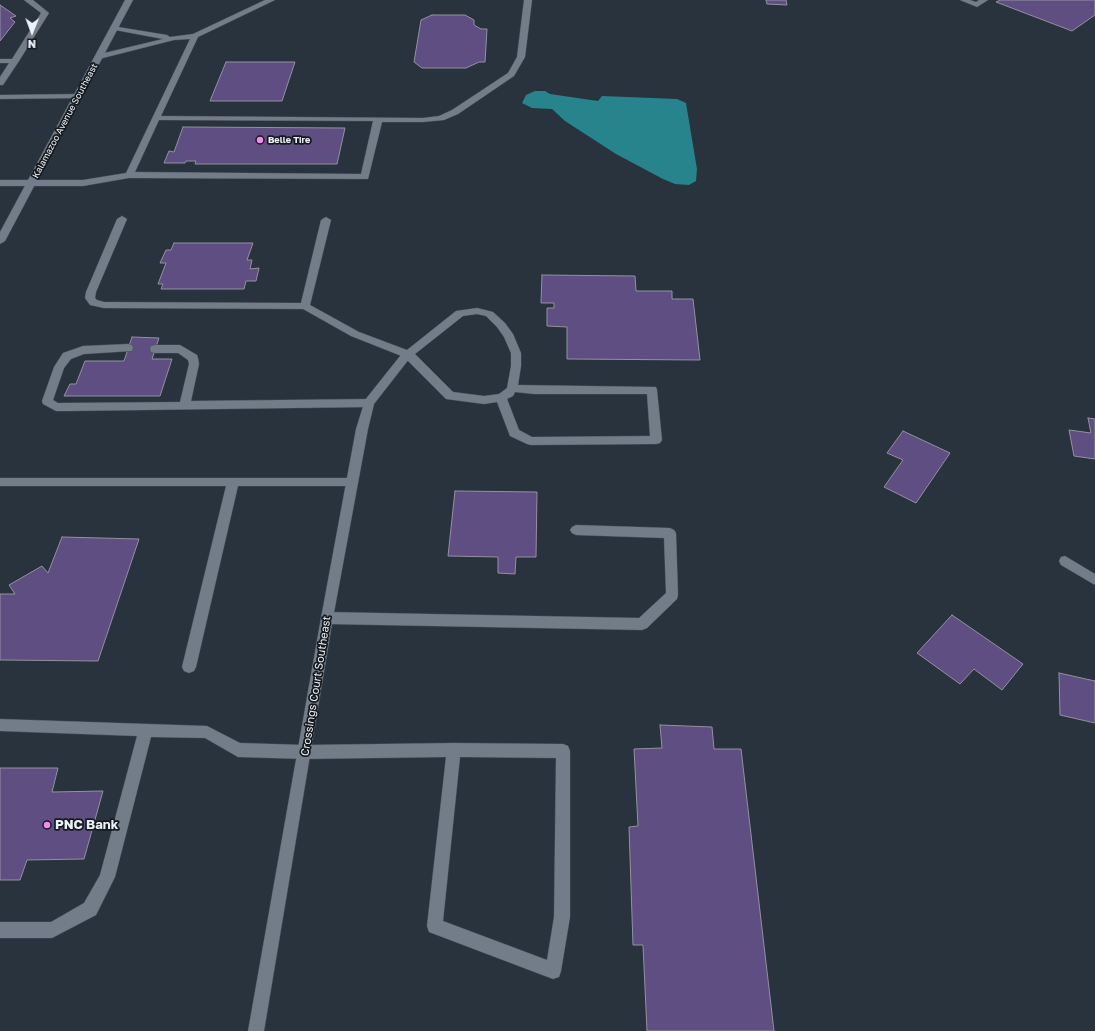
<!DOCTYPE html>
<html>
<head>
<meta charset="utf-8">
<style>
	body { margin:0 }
	#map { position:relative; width:1095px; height:1031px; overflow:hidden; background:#29333d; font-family:"Golos Text",sans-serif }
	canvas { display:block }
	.north { position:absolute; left:12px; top:12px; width:40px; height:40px; -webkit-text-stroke:3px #161a1f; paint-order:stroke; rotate:181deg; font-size:11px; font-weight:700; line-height:16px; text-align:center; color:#ebf1f8 }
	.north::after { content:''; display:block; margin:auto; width:14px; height:18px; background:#ebf1f8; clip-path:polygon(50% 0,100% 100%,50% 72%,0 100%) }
</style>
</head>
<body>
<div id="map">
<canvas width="1095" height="1031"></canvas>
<div class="north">N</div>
</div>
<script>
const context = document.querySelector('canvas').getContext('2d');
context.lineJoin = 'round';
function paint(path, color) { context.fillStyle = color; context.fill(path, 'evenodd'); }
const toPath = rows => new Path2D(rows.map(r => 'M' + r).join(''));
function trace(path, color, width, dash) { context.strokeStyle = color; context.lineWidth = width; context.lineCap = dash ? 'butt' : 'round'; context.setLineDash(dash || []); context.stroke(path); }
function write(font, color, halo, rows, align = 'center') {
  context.font = font + ' "Golos Text",sans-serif'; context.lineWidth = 3.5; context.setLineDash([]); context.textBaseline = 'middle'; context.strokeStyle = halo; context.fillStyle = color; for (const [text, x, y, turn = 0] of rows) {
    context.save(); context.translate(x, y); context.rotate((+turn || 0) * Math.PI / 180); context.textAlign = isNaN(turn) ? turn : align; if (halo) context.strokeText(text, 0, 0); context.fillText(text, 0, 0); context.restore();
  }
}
const water = toPath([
	[535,91,545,91,550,94,598,101,602,96,677,99,686,103,697,169,696,181,689,185,675,184,663,179,616,154,565,121,552,109,532,108,522,103,526,95]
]);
const building = toPath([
	[766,0,786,0,787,5,767,4,766,0],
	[1000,0,1095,0,1095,15,1072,31,996,2,1000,0],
	[0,5,16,16,10,18,15,22,0,41,0,5],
	[432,15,465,15,474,20,474,25,481,29,487,29,485,62,479,62,466,68,422,68,414,62,421,20,432,15],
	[226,62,295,62,282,101,210,101,226,62],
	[183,127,345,128,337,164,195,164,196,161,186,161,185,163,164,163,169,151,174,152,183,127],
	[174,243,253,243,247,260,252,260,250,269,259,268,256,281,246,281,244,289,161,289,163,284,158,284,166,263,160,263,166,250,171,250,174,243],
	[542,275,635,276,636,291,672,291,672,299,693,299,700,360,567,359,567,327,547,326,547,308,554,308,554,303,541,303,542,275],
	[132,337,159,338,152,359,172,359,160,396,64,396,70,384,76,384,85,361,124,361,132,337],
	[1088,418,1095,419,1095,459,1074,456,1069,430,1091,433,1088,418],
	[903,431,950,453,916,503,884,487,903,460,887,453,903,431],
	[455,491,537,492,536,557,516,557,515,574,498,573,498,557,448,556,455,491],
	[62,537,139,539,98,661,0,660,0,594,15,594,9,585,42,566,48,573,62,537],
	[952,615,1023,664,1002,690,974,669,960,684,917,653,952,615],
	[1059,673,1095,681,1095,723,1060,715,1059,673],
	[660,725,712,727,714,749,741,749,774,1031,647,1031,643,945,633,945,629,827,638,826,634,749,662,748,660,725],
	[0,768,58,768,52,792,103,791,84,859,27,860,20,880,0,880,0,768]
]);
const lane = toPath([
	[24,0,33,0,49,13,19,61,3,85,0,85,0,77,9,63,0,63,0,59,12,59,41,13,24,0],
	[265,0,275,0,198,37,161,116,423,118,439,116,452,110,508,73,517,57,524,0,532,0,525,57,514,76,458,114,444,120,423,122,382,122,368,179,129,178,83,186,0,186,0,180,83,180,126,173,190,39,174,40,99,59,96,59,96,55,163,39,115,30,111,28,112,26,167,35,170,37,193,34,265,0],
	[159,120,373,121,361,174,135,172,159,120],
	[960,0,970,0,976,2,979,0,988,0,977,7,960,0],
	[78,94,82,96,81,98,0,99,0,95,78,94],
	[122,216,127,219,96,292,95,298,97,300,104,302,301,303,321,220,326,217,331,220,310,305,359,332,407,350,456,311,477,308,493,312,505,323,513,334,521,353,521,366,518,385,656,387,657,390,662,440,660,443,656,444,531,445,527,444,510,436,497,402,484,404,446,399,404,357,351,336,303,309,104,308,90,305,85,298,86,292,117,219,122,216],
	[477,314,486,316,497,327,504,337,511,353,511,366,507,388,499,394,484,396,453,392,415,354,463,316,477,314],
	[515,392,534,394,647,394,650,436,532,437,519,430,507,399,513,396,515,392],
	[128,344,132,345,133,348,132,351,84,354,71,359,64,368,53,400,58,403,180,402,189,364,188,360,178,353,155,353,151,352,150,349,151,346,155,345,180,345,197,355,198,358,199,364,191,401,369,399,373,400,374,403,373,406,369,407,69,411,56,411,43,404,42,401,54,367,63,353,83,346,128,344],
	[0,478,351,478,355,479,357,482,355,485,351,486,238,486,196,667,194,671,189,673,184,671,182,667,226,486,0,486,0,478],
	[576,525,670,528,674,530,676,533,678,595,677,599,647,628,642,630,327,624,322,622,321,618,322,614,327,612,639,618,666,593,664,538,576,535,572,533,570,530,572,527,576,525],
	[0,719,207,726,240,743,305,745,454,743,563,744,568,746,570,751,570,917,561,971,559,977,553,979,429,932,427,926,446,757,305,759,238,757,205,738,151,737,115,877,96,915,52,938,0,938,0,922,51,922,84,903,100,875,137,736,0,731,0,719],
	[460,757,556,758,554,917,547,960,443,921,460,757]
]);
const street = toPath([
	[408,350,412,351,413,354,374,404,368,429,333,618,264,1031,248,1031,321,618,356,429,365,400,404,351,408,350],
	[1065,556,1095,574,1095,585,1061,565,1059,561,1061,557,1065,556]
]);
const secondary = toPath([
	[125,0,133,0,5,241,0,244,0,232,125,0]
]);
const markers = [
	[260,140,4,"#f489f0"],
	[47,825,4,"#f489f0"]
];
const farStreetnames = [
	["Kalamazoo Avenue Southeast",65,121,-62]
];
const farPoinames = [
	["Belle Tire",268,140]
];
const streetNames = [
	["Crossings Court Southeast",316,686,-81]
];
const nearPoinames = [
	["PNC Bank",55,825]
];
paint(water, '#27848c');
paint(building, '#5e4e82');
trace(building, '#9491a0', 1);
trace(lane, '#454e57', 1);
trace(street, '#454e57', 1);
trace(secondary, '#454e57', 1);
paint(lane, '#727d89');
paint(street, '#727d89');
paint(secondary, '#727d89');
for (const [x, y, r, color] of markers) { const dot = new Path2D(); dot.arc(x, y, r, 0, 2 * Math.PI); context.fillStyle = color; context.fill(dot); trace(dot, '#161a1f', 1.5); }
write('9px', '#ebf1f8', '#161a1f', farStreetnames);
write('bold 9px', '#ebf1f8', '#161a1f', farPoinames, 'left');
write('11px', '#ebf1f8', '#161a1f', streetNames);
write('bold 13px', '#ebf1f8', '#161a1f', nearPoinames, 'left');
</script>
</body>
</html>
